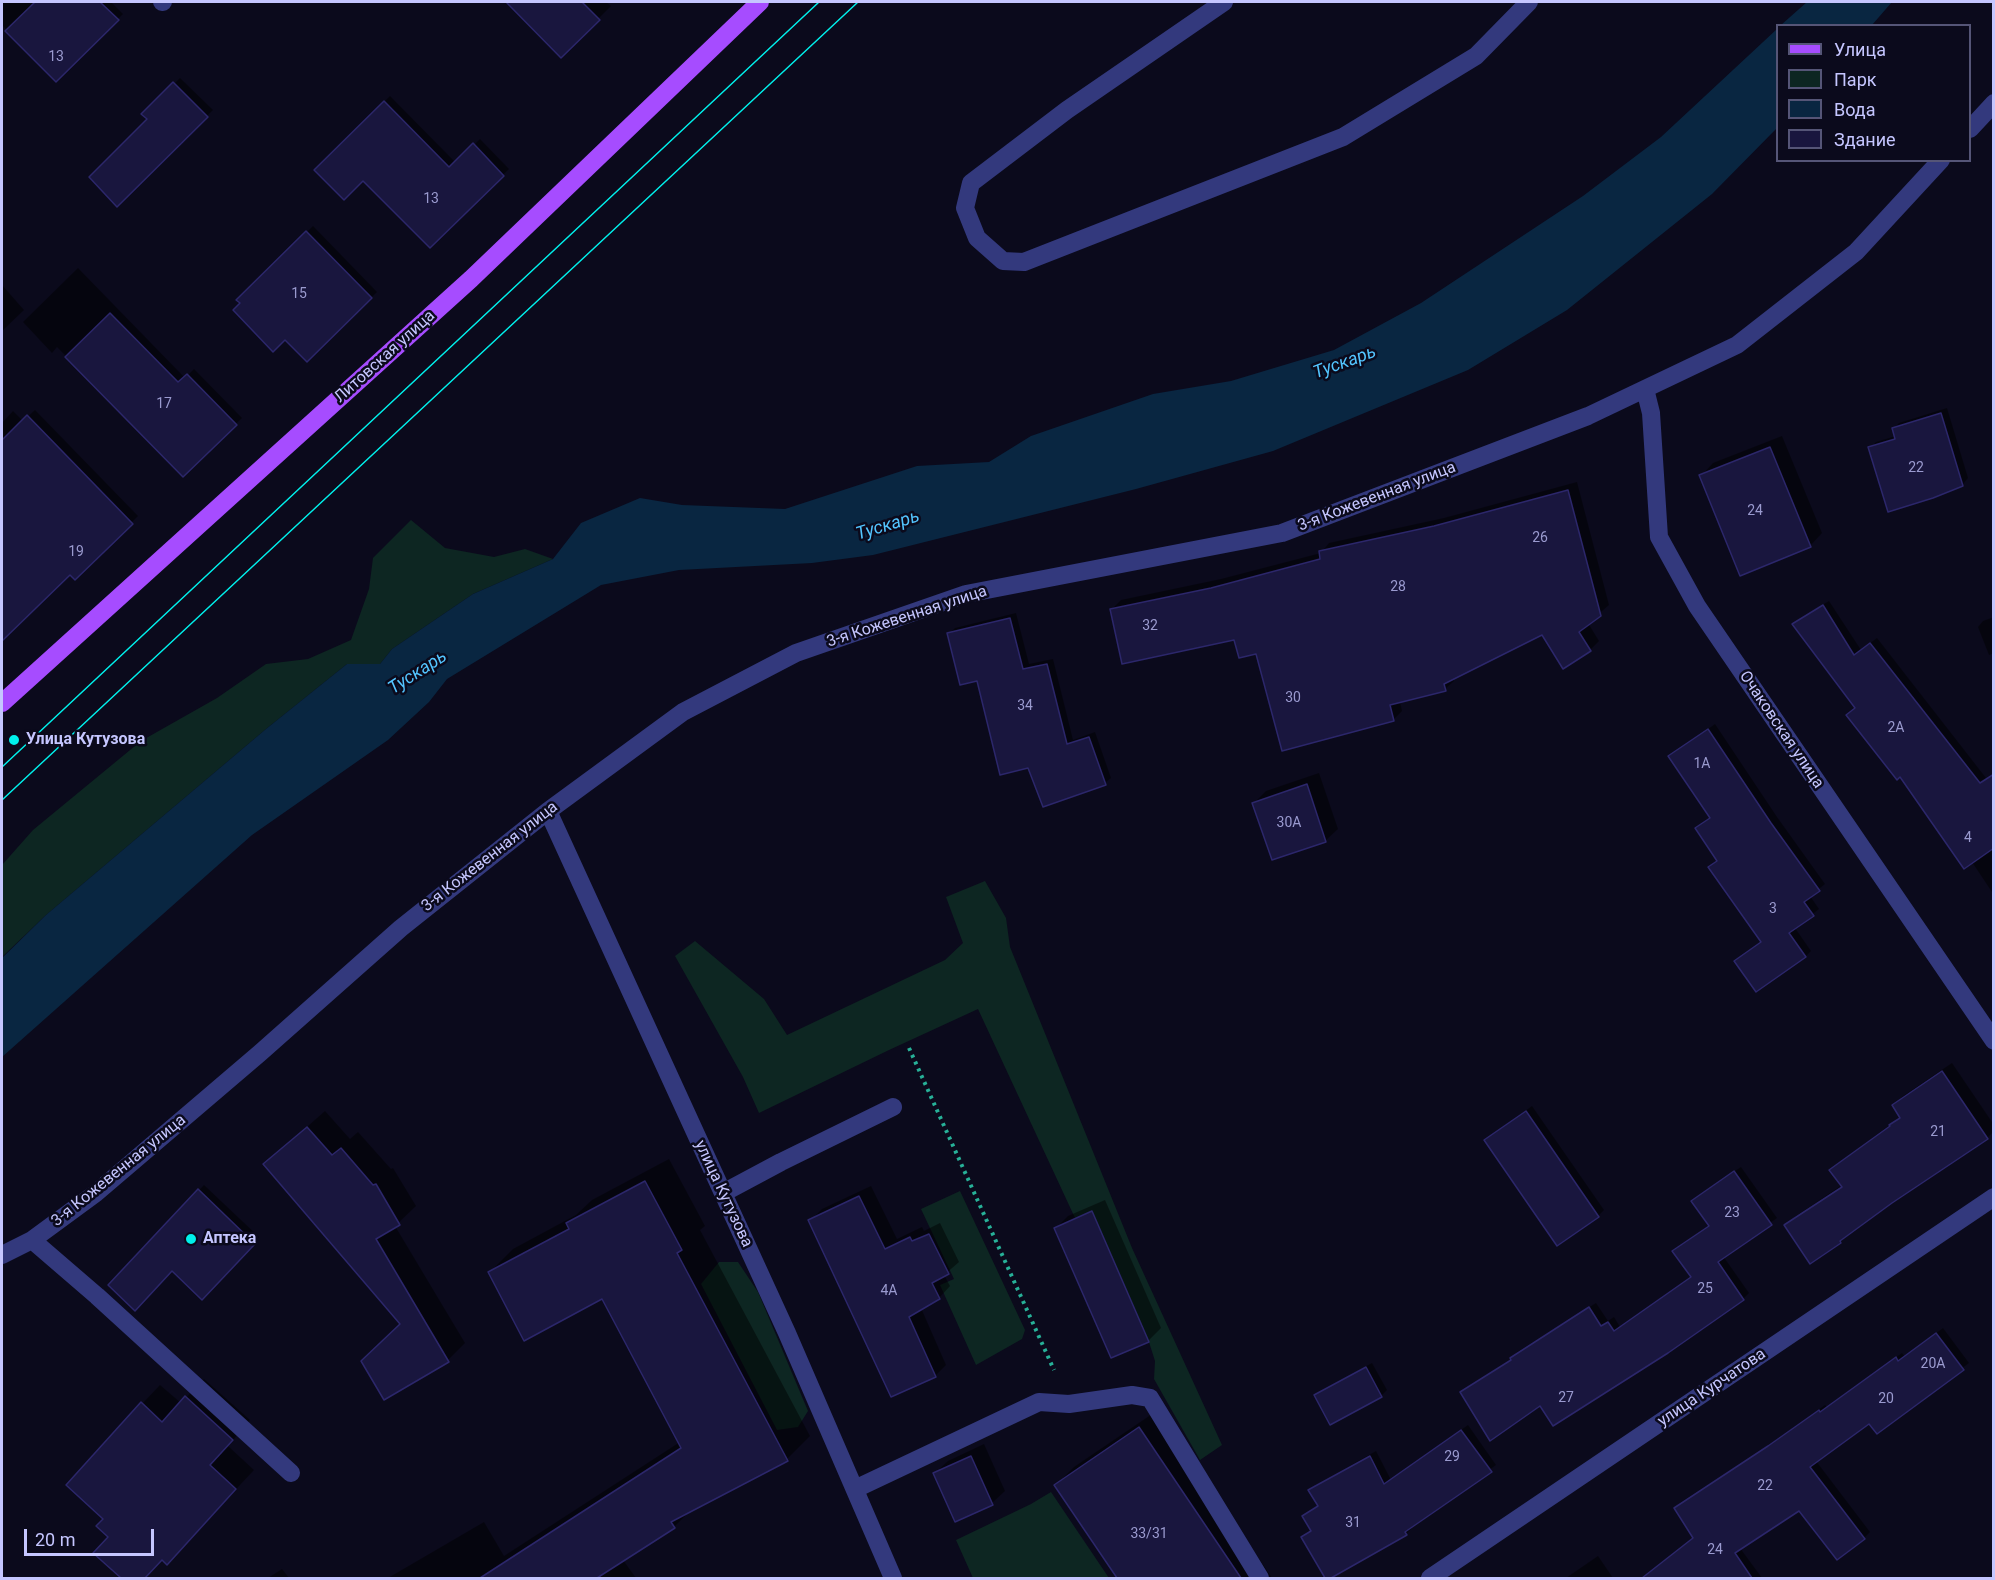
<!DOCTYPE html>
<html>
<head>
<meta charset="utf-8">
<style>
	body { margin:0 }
	#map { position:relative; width:1995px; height:1580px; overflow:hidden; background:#0b0a1c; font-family:Roboto,sans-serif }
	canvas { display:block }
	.frame { position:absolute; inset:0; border:3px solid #c5c6ff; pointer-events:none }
	.legend { position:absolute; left:1776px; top:24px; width:195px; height:138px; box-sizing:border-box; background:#0b0a1c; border:2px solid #557; margin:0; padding:8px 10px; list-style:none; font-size:18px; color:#c5c6ff }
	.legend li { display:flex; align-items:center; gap:12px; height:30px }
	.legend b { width:30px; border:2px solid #557 }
	.scale { position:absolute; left:24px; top:1529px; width:130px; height:27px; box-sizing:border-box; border:3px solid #c5c6ff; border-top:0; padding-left:8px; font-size:18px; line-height:21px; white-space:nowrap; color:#c5c6ff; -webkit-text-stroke:4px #0b0a1c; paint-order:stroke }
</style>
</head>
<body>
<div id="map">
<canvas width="1995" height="1580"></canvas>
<div class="frame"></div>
<ul class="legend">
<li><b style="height:8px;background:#a64cff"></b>Улица</li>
<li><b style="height:16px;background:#0d2622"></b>Парк</li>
<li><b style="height:16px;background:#092641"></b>Вода</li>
<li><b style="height:16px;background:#19163e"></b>Здание</li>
</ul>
<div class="scale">20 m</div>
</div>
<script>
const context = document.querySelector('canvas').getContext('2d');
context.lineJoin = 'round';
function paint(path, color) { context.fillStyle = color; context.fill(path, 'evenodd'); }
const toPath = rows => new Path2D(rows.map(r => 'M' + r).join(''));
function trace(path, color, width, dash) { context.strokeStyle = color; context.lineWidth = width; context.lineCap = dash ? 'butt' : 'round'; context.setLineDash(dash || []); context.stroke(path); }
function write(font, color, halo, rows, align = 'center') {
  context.font = font + ' Roboto,sans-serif'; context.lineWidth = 5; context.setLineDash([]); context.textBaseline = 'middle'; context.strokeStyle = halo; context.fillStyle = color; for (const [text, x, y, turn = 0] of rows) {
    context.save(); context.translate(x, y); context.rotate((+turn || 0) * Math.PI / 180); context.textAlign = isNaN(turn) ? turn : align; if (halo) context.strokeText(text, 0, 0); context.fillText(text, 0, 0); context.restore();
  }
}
const green = toPath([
	[411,520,445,548,494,557,525,549,553,559,473,594,392,649,380,664,347,664,266,729,46,915,2,957,2,865,33,830,141,741,217,698,266,664,308,659,351,640,369,589,373,558],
	[985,881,1006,918,1010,947,1132,1248,1222,1445,1200,1460,1154,1379,1155,1361,1149,1342,1092,1211,1075,1218,978,1009,889,1050,759,1113,743,1077,675,956,695,941,764,999,787,1035,945,960,963,943,946,897],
	[960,1191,1025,1330,1022,1339,976,1365,940,1285,954,1279,921,1209],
	[719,1262,738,1262,758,1292,808,1411,798,1427,777,1430,701,1284],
	[1051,1492,1109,1578,973,1578,956,1540,1031,1504]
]);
const water = toPath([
	[1807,2,1892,2,1872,25,1781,25],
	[1777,29,1777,128,1712,194,1567,310,1468,370,1273,451,1136,489,873,555,812,563,679,570,601,585,447,679,429,702,388,740,252,835,2,1057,2,958,46,915,266,729,347,664,380,664,392,649,473,594,553,559,581,523,640,498,682,505,785,509,917,466,989,462,1031,436,1153,394,1231,381,1334,350,1421,303,1583,196,1661,137]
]);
const shadow = toPath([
	[2,2,111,2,123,14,56,80,2,25],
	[508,2,606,2,611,6,561,56],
	[180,78,213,110,117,205,149,119,144,114],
	[390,96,456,163,480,139,509,169,430,246,363,178,316,170],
	[313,226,377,292,307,360,285,338,239,300],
	[78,268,185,378,194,369,242,418,183,475,57,347,52,353,23,322],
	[2,285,24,310,2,331],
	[1947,408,1968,478,1963,484,1933,496,1870,448,1876,442,1896,436,1894,428,1899,423],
	[35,410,138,516,76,578,70,572,2,640,2,423,13,411,23,421],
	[1782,436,1822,533,1810,546,1701,476,1713,463],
	[1577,482,1609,605,1588,623,1599,641,1590,650,1542,633,1454,678,1454,681,1445,689,1400,702,1402,711,1393,720,1257,652,1235,638,1112,609,1121,600,1221,579,1321,553,1329,543,1444,518],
	[1829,601,1861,650,1877,638,1986,778,1994,773,1994,895,1972,862,1794,624,1800,618],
	[1016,613,1029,664,1053,659,1073,740,1095,732,1111,778,1105,783,1029,766,978,679,949,634,955,628],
	[1994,617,1994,653,1989,655,1978,627,1983,621],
	[1715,724,1777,817,1825,884,1810,896,1819,909,1795,928,1811,951,1806,956,1736,961,1762,941,1710,867,1718,860,1697,828,1711,817,1670,757],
	[1319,773,1338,829,1325,841,1254,803,1266,791],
	[1952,1063,1994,1125,1994,1131,1987,1138,1892,1202,1849,1233,1840,1242,1810,1262,1786,1225,1796,1216,1842,1185,1831,1170,1841,1161,1891,1124,1900,1116,1894,1105,1903,1096],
	[1532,1106,1604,1210,1598,1216,1486,1140],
	[325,1111,350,1139,358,1132,391,1169,393,1168,416,1206,395,1226,465,1343,448,1360,265,1164],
	[669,1159,705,1226,700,1230,810,1436,787,1459,692,1509,674,1527,623,1560,636,1578,388,1578,484,1522,504,1556,680,1442,602,1297,490,1272,513,1249,576,1215,592,1200],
	[1741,1167,1777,1218,1723,1256,1749,1293,1743,1299,1541,1404,1462,1393,1467,1387,1512,1359,1517,1352,1596,1303,1608,1321,1614,1317,1620,1327,1692,1276,1680,1246,1710,1225,1699,1195],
	[204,1185,259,1237,202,1298,172,1270,110,1285],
	[871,1186,897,1239,922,1227,924,1231,940,1223,959,1262,944,1275,950,1286,939,1298,921,1308,946,1365,935,1376,810,1221,822,1209],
	[1105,1200,1161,1328,1148,1341,1056,1228,1068,1216],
	[1943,1328,1969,1363,1877,1432,1870,1422,1816,1461,1870,1532,1864,1538,1799,1509,1740,1548,1762,1578,1642,1578,1695,1537,1676,1508,1681,1502,1776,1441,1825,1405,1827,1407,1902,1353,1905,1357],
	[1372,1363,1387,1390,1381,1396,1316,1395,1322,1390],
	[204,1379,250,1420,228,1446,254,1470,167,1563,163,1559,144,1578,123,1578,95,1553,110,1536,105,1519,142,1404,160,1385,181,1403],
	[1158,1410,1272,1578,1119,1578,1056,1485,1074,1467],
	[1468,1425,1496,1465,1411,1526,1412,1528,1406,1534,1327,1578,1303,1537,1312,1530,1304,1516,1319,1505,1310,1491,1316,1485,1376,1451,1391,1480],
	[984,1444,1005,1491,992,1503,956,1520,935,1473,948,1461],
	[1598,1556,1613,1578,1566,1578],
	[282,1569,289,1578,268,1578]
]);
const building = toPath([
	[35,2,100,2,119,20,56,82,5,31,35,2],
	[506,2,582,2,600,20,561,58,506,2],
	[173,82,208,117,117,207,89,177,147,119,141,114,173,82],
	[384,101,449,167,473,143,504,176,430,248,363,181,344,200,314,170,384,101],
	[306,231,372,298,307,362,285,340,273,352,233,310,240,303,236,300,306,231],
	[110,313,178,382,187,374,237,425,183,477,65,357,110,313],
	[1941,413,1963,486,1933,498,1888,512,1868,447,1895,439,1892,428,1941,413],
	[27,415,133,524,75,580,70,575,2,641,2,440,27,415],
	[1770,447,1811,547,1740,576,1699,475,1770,447],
	[1568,490,1601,616,1579,632,1591,651,1563,669,1542,635,1444,684,1446,691,1390,705,1394,721,1282,751,1256,654,1239,658,1234,640,1122,664,1110,609,1211,588,1320,559,1319,551,1434,526,1568,490],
	[1823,605,1854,655,1870,643,1980,783,1994,774,1994,848,1964,869,1900,777,1897,780,1846,715,1855,708,1792,624,1823,605],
	[1010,618,1023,669,1047,664,1067,744,1089,737,1106,785,1043,807,1028,768,1000,775,977,681,960,685,947,633,1010,618],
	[1708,729,1771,823,1820,891,1804,902,1814,916,1789,933,1806,957,1756,992,1734,961,1761,942,1708,867,1717,861,1695,828,1710,818,1668,756,1708,729],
	[1307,784,1326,842,1272,860,1252,803,1307,784],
	[1942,1071,1988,1139,1892,1203,1840,1241,1841,1243,1810,1264,1784,1225,1842,1187,1829,1170,1890,1126,1889,1125,1900,1118,1892,1105,1942,1071],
	[1526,1111,1599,1217,1557,1246,1484,1140,1526,1111],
	[307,1127,332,1155,341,1148,373,1185,376,1184,400,1225,376,1239,449,1362,384,1400,361,1361,400,1324,263,1164,307,1127],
	[1734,1171,1772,1225,1718,1262,1744,1300,1668,1353,1553,1426,1540,1406,1490,1441,1460,1392,1511,1360,1510,1358,1589,1307,1601,1326,1608,1322,1614,1331,1691,1277,1672,1251,1709,1226,1691,1201,1734,1171],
	[645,1181,682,1250,677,1253,788,1461,671,1522,675,1528,597,1578,480,1578,681,1448,602,1299,524,1341,488,1272,569,1229,566,1223,645,1181],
	[198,1189,255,1244,202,1300,172,1271,135,1311,108,1285,198,1189],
	[859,1196,885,1249,910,1237,912,1241,929,1234,949,1274,932,1283,940,1299,938,1300,909,1317,936,1377,891,1397,808,1220,859,1196],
	[1092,1211,1149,1342,1111,1358,1054,1228,1092,1211],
	[1936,1333,1964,1370,1877,1434,1869,1424,1810,1467,1865,1539,1837,1560,1799,1511,1735,1553,1752,1578,1642,1578,1693,1538,1674,1508,1768,1446,1819,1410,1820,1412,1896,1357,1898,1361,1936,1333],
	[1366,1367,1382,1397,1330,1425,1314,1395,1366,1367],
	[185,1396,233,1440,210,1465,236,1489,167,1565,162,1560,145,1578,121,1578,93,1553,108,1537,96,1526,103,1519,66,1485,141,1402,162,1422,185,1396],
	[1139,1427,1241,1578,1117,1578,1054,1485,1139,1427],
	[1461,1430,1492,1472,1405,1532,1407,1535,1331,1578,1325,1578,1301,1537,1311,1531,1302,1516,1318,1506,1308,1490,1370,1456,1384,1484,1461,1430],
	[971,1456,993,1505,955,1522,933,1473,971,1456]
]);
const path = toPath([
	[909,1048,1054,1370]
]);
const minor = toPath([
	[162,2,163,2],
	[1224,2,1067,110,971,183,965,208,977,238,1003,261,1024,262,1343,137,1476,56,1529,2],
	[1970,129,1994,103],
	[1645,389,1651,413,1659,537,1697,606,1994,1041],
	[548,811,787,1333,893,1578],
	[723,1193,781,1162,893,1107],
	[32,1240,97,1296,291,1473],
	[2,1255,32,1240,96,1193,260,1053,401,928,548,811,683,712,796,653,966,594,1282,533,1588,416,1737,345,1856,252,1941,160],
	[855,1489,1039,1402,1069,1404,1132,1395,1150,1398,1260,1578],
	[1430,1578,1994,1197]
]);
const major = toPath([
	[2,703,471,279,760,2]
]);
const tram = toPath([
	[2,767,819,2],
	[2,800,858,2]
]);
const markers = [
	[14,740,6,"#00f0eb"],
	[191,1239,6,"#00f0eb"]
];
const numberNames = [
	["13",56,57],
	["13",431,199],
	["15",299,294],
	["17",164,404],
	["22",1916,468],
	["24",1755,511],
	["26",1540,538],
	["19",76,552],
	["28",1398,587],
	["32",1150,626],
	["30",1293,698],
	["34",1025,706],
	["2А",1896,728],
	["1А",1702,764],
	["30А",1289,823],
	["4",1968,838],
	["3",1773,909],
	["21",1938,1132],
	["23",1732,1213],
	["25",1705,1289],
	["4А",889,1291],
	["20А",1933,1364],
	["27",1566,1398],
	["20",1886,1399],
	["29",1452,1457],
	["22",1765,1486],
	["31",1353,1523],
	["33/31",1149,1534],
	["24",1715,1550]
];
const streetNames = [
	["Литовская улица",385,357,-42],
	["3-я Кожевенная улица",1377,497,-21],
	["3-я Кожевенная улица",907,617,-18],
	["Очаковская улица",1781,730,56],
	["3-я Кожевенная улица",490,857,-38],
	["3-я Кожевенная улица",119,1171,-39],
	["улица Кутузова",723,1194,65],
	["улица Курчатова",1712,1388,-34]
];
const poiNames = [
	["Улица Кутузова",26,740],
	["Аптека",203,1239]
];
const waterNames = [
	["Тускарь",1345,363,-20],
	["Тускарь",888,526,-17],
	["Тускарь",418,673,-33]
];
paint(green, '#0d2622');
paint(water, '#092641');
paint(shadow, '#0007');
paint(building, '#19163e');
trace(building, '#2c276b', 1.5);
trace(path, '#27b198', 4, [3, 4.5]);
trace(minor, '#33397d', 18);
trace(major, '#a64cff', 18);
trace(tram, '#00f0eb', 1.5);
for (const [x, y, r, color] of markers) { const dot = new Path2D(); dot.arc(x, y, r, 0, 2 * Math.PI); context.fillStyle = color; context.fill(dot); trace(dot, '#0b0a1c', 2); }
write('14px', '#9a9acf', null, numberNames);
write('16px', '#c5c6ff', '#0b0a1c', streetNames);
write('bold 16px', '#c5c6ff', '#0b0a1c', poiNames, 'left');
write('italic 18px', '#53c5ff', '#0b0a1c', waterNames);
</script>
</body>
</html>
